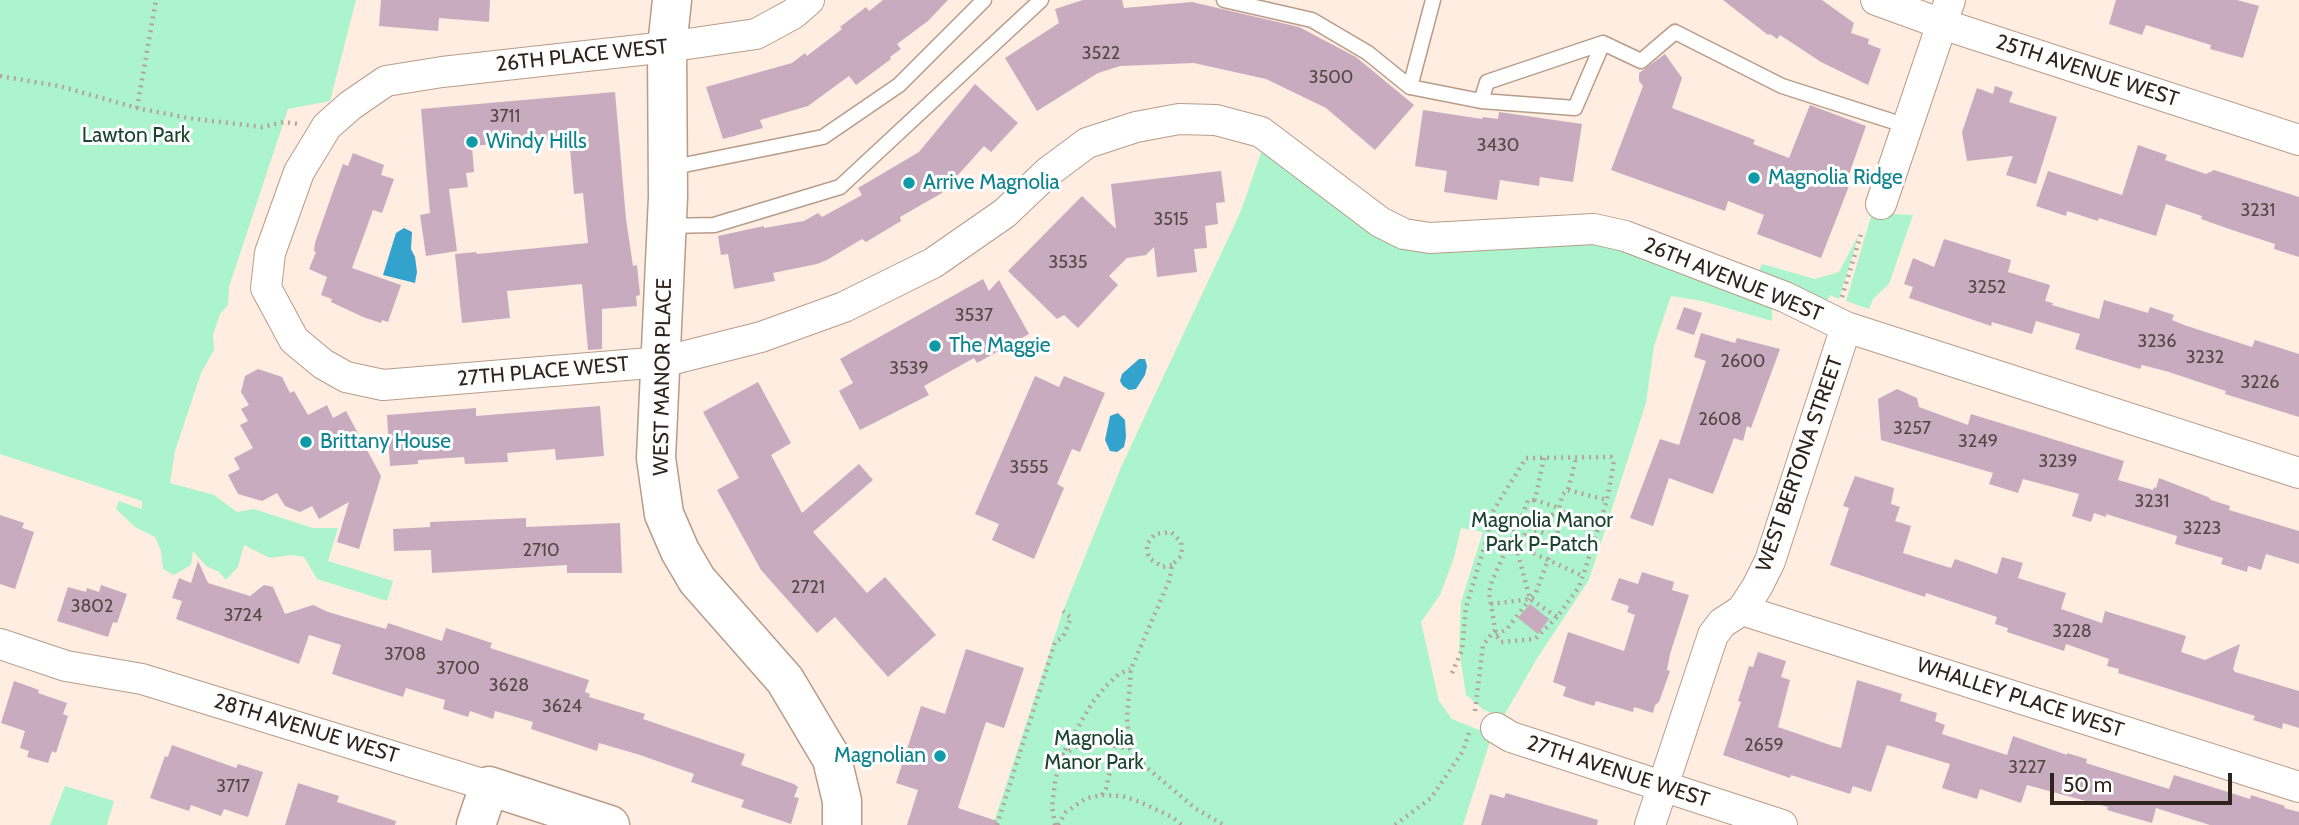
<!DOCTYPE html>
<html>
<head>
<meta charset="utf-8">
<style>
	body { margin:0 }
	#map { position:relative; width:2299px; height:825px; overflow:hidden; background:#feede0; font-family:Cabin,sans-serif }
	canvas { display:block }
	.scale { position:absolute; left:2050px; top:773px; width:182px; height:32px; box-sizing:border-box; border:4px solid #2f241d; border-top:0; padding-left:9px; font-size:21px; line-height:24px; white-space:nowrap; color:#2f241d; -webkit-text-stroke:5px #fff; paint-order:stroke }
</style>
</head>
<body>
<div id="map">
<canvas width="2299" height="825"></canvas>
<div class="scale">50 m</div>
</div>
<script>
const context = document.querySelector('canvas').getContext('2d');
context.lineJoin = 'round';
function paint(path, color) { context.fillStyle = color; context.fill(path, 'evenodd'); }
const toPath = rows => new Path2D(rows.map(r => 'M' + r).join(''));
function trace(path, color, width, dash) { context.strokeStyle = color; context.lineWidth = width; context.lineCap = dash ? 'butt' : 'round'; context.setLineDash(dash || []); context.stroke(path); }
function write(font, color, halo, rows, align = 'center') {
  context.font = font + ' Cabin,sans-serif'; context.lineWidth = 6; context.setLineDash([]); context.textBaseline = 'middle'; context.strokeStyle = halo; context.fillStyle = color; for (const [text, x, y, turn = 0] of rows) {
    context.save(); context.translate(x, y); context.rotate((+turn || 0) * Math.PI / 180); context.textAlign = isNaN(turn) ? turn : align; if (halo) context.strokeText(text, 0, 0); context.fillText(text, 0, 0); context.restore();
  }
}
const green = toPath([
	[0,0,356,0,330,101,288,109,229,287,228,305,220,314,213,335,214,350,201,373,175,451,170,483,214,495,237,512,254,509,313,528,338,528,328,561,393,581,387,601,317,579,304,557,291,555,270,558,244,545,238,567,226,580,219,572,206,566,193,551,191,565,174,575,163,569,161,551,155,537,135,527,116,509,119,501,142,509,142,501,0,454],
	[1264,144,1382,215,1431,231,1611,232,1728,277,1772,309,1772,321,1702,301,1671,296,1654,346,1646,403,1589,580,1538,657,1503,717,1484,710,1466,695,1459,649,1461,602,1483,532,1461,528,1454,558,1440,595,1421,622,1439,701,1452,719,1492,735,1463,825,993,825,1063,611,1122,465,1241,211],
	[1872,213,1913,215,1889,284,1873,299,1869,309,1846,301],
	[1859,234,1839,299,1830,295,1827,301,1756,276,1762,264,1815,279,1839,272],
	[65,786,114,801,107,825,50,825]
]);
const water = toPath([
	[404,228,412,232,411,249,415,257,417,272,415,283,383,275,396,233],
	[1139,359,1145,359,1147,366,1145,375,1136,389,1129,390,1123,386,1120,381,1122,374],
	[1118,413,1125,420,1126,437,1124,447,1117,452,1110,451,1105,440,1109,421,1110,416]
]);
const building = toPath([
	[381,0,490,0,489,22,439,18,438,31,379,26],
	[883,0,948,0,928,21,897,44,901,49,890,57,891,59,856,85,849,76,808,106,760,120,763,128,723,139,706,87,792,63,805,53,807,56,842,29,840,27,866,7,869,11],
	[1083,0,1122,0,1124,8,1192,2,1299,27,1356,57,1414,105,1375,150,1326,108,1266,79,1194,63,1120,66,1098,73,1037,111,1005,58,1059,23,1055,9],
	[1723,0,1822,0,1854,23,1851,33,1869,39,1868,44,1881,49,1868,85,1821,62,1780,35,1777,39,1770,34,1768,35],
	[2116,0,2237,0,2259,6,2243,58,2210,49,2211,45,2146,25,2142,35,2109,24],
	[1665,54,1682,78,1672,108,1755,140,1753,144,1789,158,1810,105,1866,126,1847,180,1851,181,1821,258,1757,234,1764,215,1728,201,1725,211,1611,170,1643,86,1639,81,1639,73],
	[975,84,1018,123,991,152,984,146,942,193,900,217,901,221,866,242,862,239,827,260,817,264,773,273,775,281,734,289,728,254,721,255,718,236,764,226,764,228,804,221,818,213,822,217,862,195,858,188,919,152],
	[1995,86,2013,92,2009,102,2057,117,2036,184,2006,175,2013,156,1967,161,1962,132,1977,88,1993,94],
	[615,92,626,219,633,266,637,265,640,295,636,296,637,306,602,309,602,349,588,350,582,284,507,291,510,318,462,323,455,254,476,252,477,254,588,243,583,193,574,194,569,137,472,146,474,172,466,173,468,187,449,189,457,251,426,256,420,215,430,213,421,109],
	[1423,110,1482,119,1483,117,1498,119,1499,112,1582,124,1573,182,1540,177,1539,186,1500,180,1497,200,1444,192,1447,171,1415,166],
	[2138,145,2167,155,2165,160,2206,174,2214,170,2299,197,2299,257,2274,249,2275,244,2235,231,2201,219,2202,216,2166,204,2156,236,2099,218,2098,221,2067,211,2066,216,2036,206,2048,171,2122,195],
	[353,153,384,165,381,175,394,179,382,213,373,210,352,268,401,285,388,322,382,320,381,323,363,317,331,302,332,299,321,295,327,277,309,269,316,252,314,251,315,243,332,194,343,164,348,166],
	[1221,171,1225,202,1216,203,1218,224,1205,226,1207,248,1194,249,1197,272,1157,277,1154,247,1146,255,1127,258,1109,276,1118,285,1078,328,1064,315,1057,319,1008,271,1082,196,1116,229,1111,184],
	[1944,239,2011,260,2008,272,2050,285,2045,301,2053,303,2052,305,2099,319,2104,300,2145,312,2148,313,2150,307,2174,315,2172,320,2184,325,2252,347,2255,340,2299,354,2299,417,2225,394,2226,391,2169,372,2142,365,2140,369,2075,349,2080,334,2036,321,2032,334,1992,322,1991,326,1909,298,1913,287,1904,284,1913,258,1934,267],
	[983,279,989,291,999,280,1029,334,977,363,974,358,924,386,929,395,860,430,839,391,853,383,840,359],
	[1684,307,1702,313,1694,335,1676,329],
	[1701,333,1735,343,1737,338,1780,349,1751,428,1747,426,1743,441,1734,438,1713,494,1669,478,1653,526,1630,518,1660,439,1679,445,1706,361,1694,357],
	[258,369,282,377,290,393,294,391,308,415,327,405,333,418,346,411,381,476,359,549,337,542,349,502,319,519,312,506,300,512,285,506,277,493,262,501,238,494,228,475,240,469,234,458,253,448,240,425,248,421,241,409,249,405,241,392,245,376],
	[1035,376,1059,387,1064,376,1105,393,1080,452,1072,449,1057,484,1064,488,1034,559,992,540,999,524,975,514],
	[758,382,791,443,771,455,802,513,859,464,873,480,813,532,867,593,885,577,936,635,888,677,835,617,817,633,761,570,717,490,739,478,703,412],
	[1897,389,1917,398,1919,407,1968,425,1971,414,2124,461,2118,480,2153,490,2154,487,2156,488,2159,478,2208,497,2211,500,2230,506,2229,510,2299,531,2299,564,2266,554,2261,570,2248,566,2247,572,2221,564,2223,558,2175,544,2177,536,2106,514,2106,517,2094,513,2091,522,2072,516,2079,494,2023,479,2018,493,1989,484,1993,473,1881,440,1878,399],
	[600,406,604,456,556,460,555,449,507,453,508,462,465,464,464,457,418,460,418,464,390,466,387,415,476,408,476,416],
	[1855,476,1894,488,1891,504,1900,507,1895,521,1911,526,1903,553,1951,568,1955,559,1997,574,2002,557,2023,563,2018,578,2066,593,2061,609,2102,623,2105,611,2186,636,2181,652,2205,660,2240,644,2233,669,2235,672,2299,691,2299,728,2283,723,2282,729,2253,720,2255,716,2118,673,2119,669,2107,666,2109,659,2066,644,2064,651,2007,632,2008,628,1995,624,1997,617,1926,593,1925,597,1830,565,1849,508,1843,506],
	[0,515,24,523,22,528,34,532,15,589,0,584],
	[526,518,526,527,620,523,622,573,567,573,567,565,432,573,431,550,394,551,393,529,430,527,430,522],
	[198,561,208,583,250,596,264,585,273,587,285,614,313,605,328,612,386,629,388,623,442,641,446,628,492,643,490,648,589,680,585,692,590,694,589,697,645,714,643,719,745,754,741,765,794,784,798,787,794,797,799,798,791,824,741,807,744,800,691,782,694,774,640,755,599,743,597,751,531,729,533,722,495,711,493,719,470,711,468,717,443,709,445,700,406,688,403,697,332,674,341,645,309,635,299,664,176,619,182,601,172,598,179,578,191,583],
	[1642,572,1674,582,1672,590,1689,595,1670,654,1667,670,1670,671,1659,702,1655,705,1653,713,1634,707,1633,712,1596,701,1594,706,1563,696,1566,687,1553,682,1568,632,1624,651,1635,615,1627,612,1629,606,1611,600,1619,578,1638,584],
	[101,585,127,594,117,623,113,622,108,637,57,621,68,587,86,592,87,588,99,592],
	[1530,604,1549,619,1538,634,1518,618],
	[966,649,1024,668,1004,728,986,722,958,808,997,821,996,825,907,825,918,790,896,783,921,706,945,714],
	[1758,652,1786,661,1781,677,1790,680,1778,727,1833,746,1841,748,1857,680,1902,694,1900,701,1937,713,1935,721,1945,725,1942,734,2007,755,2013,736,2067,755,2067,753,2087,759,2086,763,2169,789,2174,775,2250,799,2251,795,2285,806,2284,808,2299,812,2299,825,2210,825,2156,808,2152,823,2107,810,2108,807,2027,785,2021,803,1980,789,1977,799,1942,788,1950,764,1887,745,1871,792,1853,786,1850,794,1791,775,1790,778,1723,755,1741,702,1738,701,1749,666,1753,667],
	[14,681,39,690,38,693,67,703,63,714,68,716,56,753,52,751,48,763,27,757,29,751,20,748,25,731,1,723],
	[172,745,236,768,238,764,263,772,248,817,224,809,221,816,191,805,189,811,150,798,165,756,168,757],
	[298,783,339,796,337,802,396,821,395,825,285,825],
	[1506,793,1598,820,1597,825,1481,825,1490,794,1504,798]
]);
const path = toPath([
	[0,76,59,86,137,108,188,118,262,127,284,122,298,124],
	[137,108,156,0],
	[1842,297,1862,231],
	[1544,458,1535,500,1559,508],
	[1568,490,1607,500],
	[1563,512,1600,525],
	[1527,528,1561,510],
	[1528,528,1556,537],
	[1488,535,1520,547,1583,576],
	[1556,538,1591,551],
	[1172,565,1163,567,1150,559,1147,552,1147,544,1155,534,1171,532,1181,542,1182,549,1181,556,1172,565,1169,581,1131,669,1127,718,1130,749,1146,767,1196,809,1224,825],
	[1491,604,1489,593,1492,581,1521,517],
	[1557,617,1535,639,1501,642,1496,635,1491,604,1530,599,1535,595,1556,538,1563,512,1559,508,1560,503,1563,494,1568,490,1576,458],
	[1496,635,1507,629,1530,599],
	[1452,673,1462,650,1466,607,1488,535,1490,516,1526,458,1611,457,1614,461,1607,500,1583,576,1579,587,1557,617,1530,599,1518,554,1527,528,1522,517,1528,500,1535,500],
	[1475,711,1483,645,1495,630],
	[1063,755,1080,744,1098,742,1130,749],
	[1102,795,1106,789,1116,744],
	[997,825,1055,642,1063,637,1071,618,1063,611],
	[1055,825,1052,807,1055,783,1059,763,1068,744,1092,703,1106,686,1119,674,1130,669],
	[1058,825,1066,812,1079,803,1087,798,1102,795,1122,796,1140,802,1172,817,1182,825],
	[1395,825,1431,798,1463,751,1469,733]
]);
const lane = toPath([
	[1224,0,1312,20,1368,53,1410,87,1481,101,1487,82,1603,43,1641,61,1675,32,1782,86,1907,126],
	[1410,87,1433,0],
	[1481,101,1575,108,1603,43],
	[669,168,823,137,899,85,984,0],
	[668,226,714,225,840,187,1041,0]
]);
const street = toPath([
	[809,0,793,14,756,34,667,47,442,72,386,81,351,105,327,126,299,172,270,253,266,288,294,340,323,364,346,377,383,385,662,362,761,337,844,307,933,263,1005,213,1048,172,1087,143,1136,127,1179,119,1216,120,1261,132,1380,222,1404,234,1430,238,1594,229,1625,236,1785,297,1846,327,2299,473],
	[1876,0,1942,24,2299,140],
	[1881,204,1950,0],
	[1742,610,2299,787],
	[0,644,66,666,142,679,489,786],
	[1496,728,1511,737,1782,825],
	[1650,825,1713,635,1722,623,1742,610,1757,587,1770,561,1846,327]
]);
const secondary = toPath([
	[672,0,667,47,668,197,656,458,664,514,680,551,697,580,785,680,832,759,842,801,842,825],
	[476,825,489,786,610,825]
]);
const markers = [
	[472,142,7,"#0f9aa8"],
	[1754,178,7,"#0f9aa8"],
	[909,183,7,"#0f9aa8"],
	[935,346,7,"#0f9aa8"],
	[306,442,7,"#0f9aa8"],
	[940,756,7,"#0f9aa8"]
];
const numberNames = [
	["3522",1101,54],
	["3500",1331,78],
	["3711",505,117],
	["3430",1498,146],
	["3231",2258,211],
	["3515",1171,220],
	["3535",1068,263],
	["3252",1987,288],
	["3537",974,316],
	["3236",2157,342],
	["3232",2205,358],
	["2600",1743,362],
	["3539",909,369],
	["3226",2260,383],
	["2608",1720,420],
	["3257",1912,429],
	["3249",1978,442],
	["3239",2058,462],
	["3555",1029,468],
	["3231",2152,502],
	["3223",2202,529],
	["2710",541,551],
	["2721",808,588],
	["3802",92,607],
	["3724",243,616],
	["3228",2072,632],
	["3708",405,655],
	["3700",458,669],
	["3628",509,686],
	["3624",562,707],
	["2659",1764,746],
	["3227",2027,768],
	["3717",233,787]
];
const streetNames = [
	["26TH PLACE WEST",582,56,-6],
	["25TH AVENUE WEST",2087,71,18],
	["26TH AVENUE WEST",1733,280,22],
	["27TH PLACE WEST",543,372,-5],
	["WEST MANOR PLACE",663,377,-89],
	["WEST BERTONA STREET",1800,464,-71],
	["WHALLEY PLACE WEST",2020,698,18],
	["28TH AVENUE WEST",306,729,17],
	["27TH AVENUE WEST",1618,772,18]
];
const parkNames = [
	["Lawton Park",136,136],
	["Magnolia Manor",1542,521],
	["Park P-Patch",1542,545],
	["Magnolia",1094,739],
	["Manor Park",1094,763]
];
const cultureNames = [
	["Windy Hills",486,142],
	["Magnolia Ridge",1768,178],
	["Arrive Magnolia",923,183],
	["The Maggie",949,346],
	["Brittany House",320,442],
	["Magnolian",926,756,"right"]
];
paint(green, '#acf4ce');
paint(water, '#33a2cc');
paint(building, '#c8abbe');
trace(lane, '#b79c89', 17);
trace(street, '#b79c89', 32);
trace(secondary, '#b79c89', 41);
trace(path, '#b4a59b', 4.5, [2, 5]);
trace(lane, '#fff', 14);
trace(street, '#fff', 30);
trace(secondary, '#fff', 38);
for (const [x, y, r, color] of markers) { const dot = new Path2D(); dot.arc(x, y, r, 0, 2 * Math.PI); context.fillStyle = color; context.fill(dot); trace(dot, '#fff', 2.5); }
write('18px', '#554645', null, numberNames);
write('21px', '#2f241d', '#fff', streetNames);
write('21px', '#1b4430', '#fff', parkNames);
write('21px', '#0d838f', '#fff', cultureNames, 'left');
</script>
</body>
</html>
